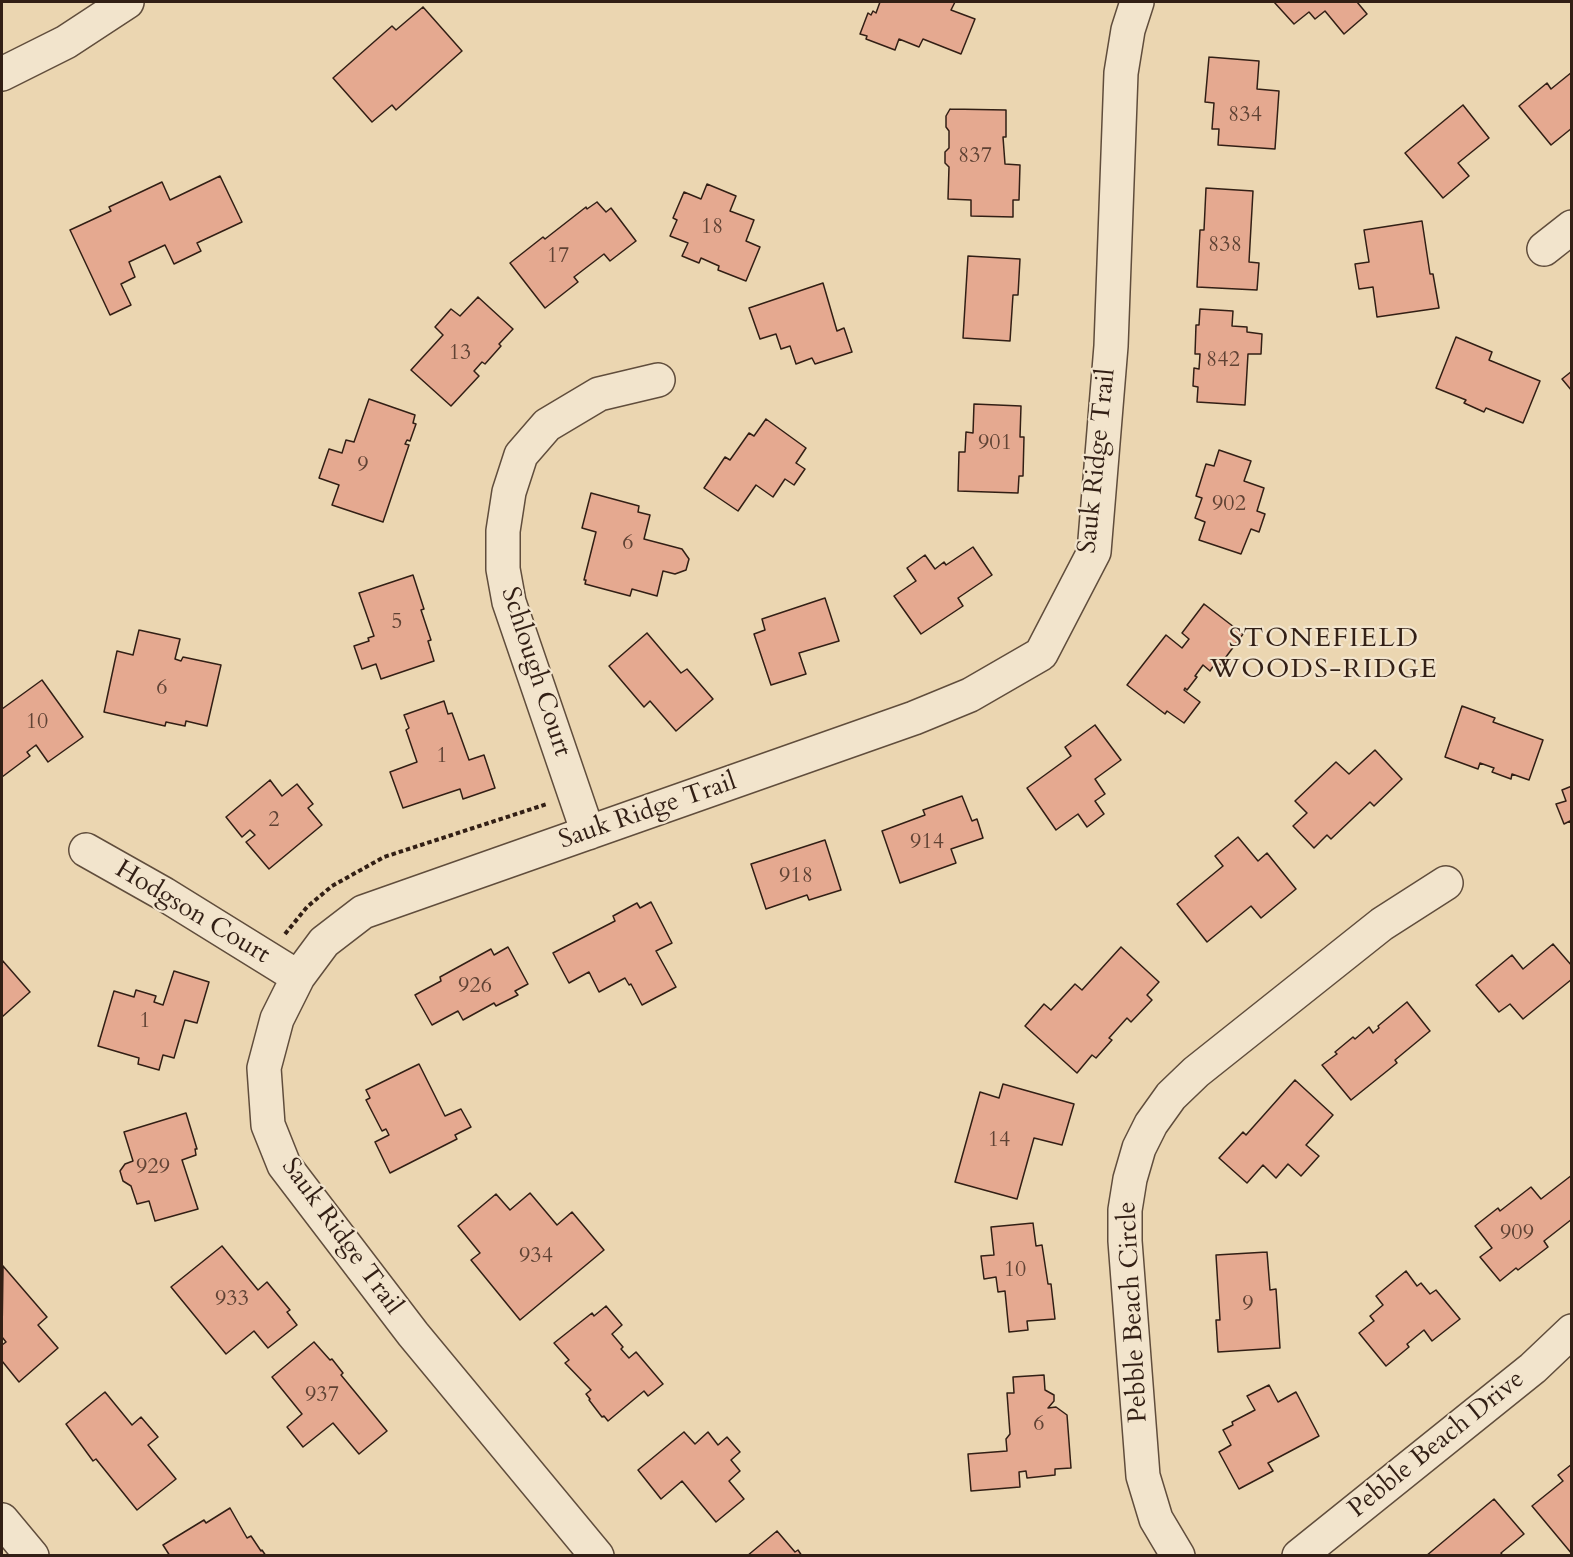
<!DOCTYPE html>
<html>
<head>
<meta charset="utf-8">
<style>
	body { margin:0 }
	#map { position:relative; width:1573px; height:1557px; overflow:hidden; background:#ebd6b1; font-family:Cardo,serif }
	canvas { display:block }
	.frame { position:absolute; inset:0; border:3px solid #321f15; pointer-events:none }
</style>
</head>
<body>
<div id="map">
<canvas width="1573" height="1557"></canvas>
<div class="frame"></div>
</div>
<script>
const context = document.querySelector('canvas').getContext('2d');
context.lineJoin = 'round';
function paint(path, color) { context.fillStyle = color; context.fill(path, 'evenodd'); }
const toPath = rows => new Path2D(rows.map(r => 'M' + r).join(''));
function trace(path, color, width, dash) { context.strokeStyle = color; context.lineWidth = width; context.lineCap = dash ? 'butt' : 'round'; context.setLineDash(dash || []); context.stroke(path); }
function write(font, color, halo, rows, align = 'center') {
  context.font = font + ' Cardo,serif'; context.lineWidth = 4.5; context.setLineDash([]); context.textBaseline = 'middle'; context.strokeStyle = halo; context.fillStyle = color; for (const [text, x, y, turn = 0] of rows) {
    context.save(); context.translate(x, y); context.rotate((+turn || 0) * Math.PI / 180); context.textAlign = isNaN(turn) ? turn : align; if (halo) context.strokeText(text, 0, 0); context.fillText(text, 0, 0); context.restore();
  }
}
const building = toPath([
	[880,2,955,2,951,10,975,19,961,54,923,39,919,47,899,39,895,50,866,39,867,36,860,34,868,13,871,15,873,11,876,13,880,2],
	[1274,2,1357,2,1367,14,1344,34,1325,11,1315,19,1309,12,1294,24,1274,2],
	[423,7,462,51,396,110,392,105,372,122,333,78,392,26,396,30,423,7],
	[1209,57,1259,61,1257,89,1279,91,1275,149,1218,145,1219,129,1212,129,1214,103,1205,102,1209,57],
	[1572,72,1572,128,1551,145,1519,106,1547,83,1551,89,1572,72],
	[1463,105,1489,138,1458,163,1469,176,1443,198,1405,153,1463,105],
	[950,109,1006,110,1006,137,1003,137,1005,164,1020,165,1019,200,1013,200,1013,217,971,216,971,200,948,199,949,167,945,163,945,152,949,148,949,131,946,127,946,116,950,109],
	[220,176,242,222,197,243,201,251,174,264,165,245,129,262,135,277,121,284,131,305,110,315,70,230,111,211,109,207,162,182,170,200,220,176],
	[707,184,736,196,730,211,754,220,746,241,760,247,746,281,718,270,719,266,701,258,699,263,682,256,688,243,670,236,677,220,673,218,684,192,701,199,707,184],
	[1206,188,1253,191,1249,262,1259,263,1257,290,1197,287,1200,230,1204,230,1206,188],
	[597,202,606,212,611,208,636,241,610,261,604,254,574,277,578,282,545,308,510,263,543,237,545,239,586,207,587,209,597,202],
	[1422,221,1430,274,1433,274,1439,308,1377,317,1373,287,1359,289,1355,264,1369,262,1364,230,1422,221],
	[968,256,1020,259,1018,295,1013,295,1010,341,963,338,968,256],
	[823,283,837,331,844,328,852,352,815,364,812,358,796,364,790,346,781,349,776,334,760,339,749,308,823,283],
	[478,297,513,329,499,344,501,346,485,364,482,362,474,371,479,376,451,406,411,370,443,335,435,327,451,309,460,316,478,297],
	[1200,309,1233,311,1232,326,1247,327,1247,332,1262,334,1261,354,1248,354,1245,405,1197,402,1198,387,1193,386,1194,368,1199,369,1200,354,1195,354,1196,325,1199,325,1200,309],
	[1456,337,1492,352,1489,360,1540,381,1523,423,1486,408,1484,412,1464,403,1466,400,1436,388,1456,337],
	[1572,371,1572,391,1562,379,1572,371],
	[369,399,415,415,413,423,416,424,410,441,407,440,405,444,409,445,383,522,332,505,339,485,319,478,329,449,342,453,346,440,354,442,369,399],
	[974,404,1021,406,1020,437,1024,437,1023,476,1019,476,1018,493,958,491,959,452,965,452,966,432,973,433,974,404],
	[766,419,806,448,796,463,805,469,794,485,785,479,773,497,756,485,738,511,704,488,725,457,730,460,749,433,754,436,766,419],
	[1219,450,1251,461,1244,481,1264,488,1257,511,1265,514,1259,532,1251,529,1241,554,1199,540,1205,522,1195,518,1202,498,1196,496,1206,464,1214,466,1219,450],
	[591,493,639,506,638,512,650,515,644,539,682,549,689,559,686,570,675,574,663,571,657,596,632,589,630,596,585,584,586,580,584,580,596,532,582,528,591,493],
	[973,547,992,575,958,598,963,606,921,634,894,596,916,581,907,568,925,555,935,569,944,562,946,565,973,547],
	[413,575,424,609,421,610,431,640,428,641,434,661,381,679,376,664,362,669,354,646,369,641,368,638,374,636,359,593,413,575],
	[825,598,839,641,799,653,806,674,771,685,754,634,765,630,762,619,825,598],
	[1204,604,1243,634,1220,665,1216,662,1210,671,1203,665,1195,676,1197,677,1187,690,1185,688,1184,690,1200,702,1184,723,1167,711,1165,714,1127,685,1166,635,1182,648,1189,639,1182,633,1204,604],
	[139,630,180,639,175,659,181,661,183,657,221,665,207,726,186,721,185,726,166,722,165,726,104,712,117,651,133,655,139,630],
	[647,633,681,673,687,669,713,699,676,731,650,701,644,707,609,666,647,633],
	[42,680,83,737,48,762,36,745,27,752,30,756,2,777,2,709,42,680],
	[444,701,448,714,452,713,469,760,484,755,495,788,463,799,460,789,403,808,390,772,417,762,406,730,409,728,404,715,444,701],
	[1462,706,1495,718,1493,722,1543,740,1529,780,1512,774,1511,779,1492,772,1494,768,1480,763,1478,769,1445,757,1462,706],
	[1095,725,1121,760,1095,779,1105,794,1095,801,1104,814,1087,827,1078,814,1056,830,1027,788,1071,756,1065,747,1095,725],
	[1375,750,1402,779,1374,806,1370,802,1331,839,1327,835,1314,848,1293,826,1307,813,1295,801,1336,762,1349,774,1375,750],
	[270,780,282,796,297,784,313,804,308,808,322,825,269,869,246,842,255,835,250,830,242,837,226,817,270,780],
	[1572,786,1572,825,1570,821,1564,824,1556,804,1566,801,1562,790,1572,786],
	[962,796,972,821,977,819,983,838,951,849,956,863,900,883,882,831,925,815,923,810,962,796],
	[1238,837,1258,861,1267,853,1296,889,1261,918,1251,906,1207,942,1177,904,1223,866,1215,856,1238,837],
	[825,840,841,890,809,900,807,895,766,909,751,864,825,840],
	[651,902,672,943,656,951,676,987,642,1005,631,984,629,985,625,978,599,992,589,972,569,983,553,953,615,921,613,916,637,903,640,908,651,902],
	[1553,944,1572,966,1572,979,1523,1019,1510,1004,1499,1012,1476,985,1512,955,1523,969,1553,944],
	[508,947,528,984,515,991,518,995,496,1006,494,1003,463,1020,458,1011,432,1025,415,995,441,981,440,977,491,949,494,955,508,947],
	[1121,947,1159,982,1147,995,1152,1000,1131,1022,1127,1018,1109,1038,1112,1040,1096,1058,1092,1055,1077,1073,1025,1026,1044,1004,1051,1010,1075,984,1082,990,1121,947],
	[2,960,30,992,2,1017,2,960],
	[174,971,209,982,197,1023,185,1020,174,1058,163,1055,159,1070,138,1064,139,1058,98,1046,114,991,134,997,136,990,156,996,154,1002,163,1005,174,971],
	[1407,1002,1430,1031,1395,1060,1397,1063,1351,1100,1322,1065,1337,1054,1335,1052,1353,1037,1355,1039,1369,1027,1373,1033,1379,1028,1378,1026,1407,1002],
	[419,1064,445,1116,461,1109,471,1127,455,1135,457,1139,390,1173,375,1142,389,1135,386,1129,382,1131,366,1100,370,1098,366,1090,419,1064],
	[1295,1080,1333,1115,1306,1145,1319,1156,1301,1176,1288,1164,1276,1178,1263,1165,1247,1183,1219,1158,1243,1132,1246,1135,1295,1080],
	[1003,1084,1074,1104,1062,1145,1034,1138,1017,1199,955,1182,980,1092,999,1098,1003,1084],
	[186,1113,197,1149,195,1149,196,1155,182,1160,198,1209,155,1221,149,1201,137,1204,131,1186,123,1181,120,1171,125,1164,133,1161,124,1132,186,1113],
	[1572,1175,1572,1219,1544,1241,1548,1247,1518,1270,1516,1268,1500,1281,1480,1257,1492,1248,1475,1226,1498,1208,1500,1211,1531,1187,1541,1199,1572,1175],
	[530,1193,557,1225,572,1212,604,1250,520,1320,471,1260,480,1253,458,1226,496,1194,510,1210,530,1193],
	[1033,1223,1036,1246,1042,1245,1048,1284,1051,1284,1055,1319,1027,1321,1028,1330,1009,1332,1005,1291,998,1292,996,1277,984,1279,981,1256,994,1255,991,1227,1033,1223],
	[222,1246,258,1290,267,1282,290,1310,287,1312,297,1325,268,1348,254,1331,226,1354,171,1287,222,1246],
	[1267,1252,1270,1290,1276,1289,1280,1348,1218,1352,1216,1320,1220,1320,1216,1255,1267,1252],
	[3,1266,47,1317,38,1325,58,1348,19,1382,2,1361,2,1345,6,1342,2,1337,3,1266],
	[1406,1271,1417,1286,1421,1283,1430,1294,1436,1290,1460,1319,1432,1341,1424,1330,1407,1344,1409,1347,1386,1366,1359,1333,1374,1321,1370,1316,1383,1305,1376,1296,1406,1271],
	[606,1306,622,1325,612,1334,623,1347,621,1349,629,1358,636,1352,663,1384,648,1396,644,1391,608,1421,604,1416,602,1417,589,1400,590,1399,586,1394,591,1390,565,1363,569,1360,554,1343,592,1313,594,1316,606,1306],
	[314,1342,330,1360,332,1359,343,1373,341,1375,387,1431,359,1454,333,1423,303,1447,287,1427,302,1414,272,1377,314,1342],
	[1044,1375,1045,1390,1054,1395,1054,1401,1048,1408,1056,1407,1067,1415,1071,1468,1055,1469,1055,1475,1027,1478,1026,1471,1019,1472,1020,1487,971,1491,968,1454,1007,1451,1006,1439,1010,1434,1007,1393,1014,1393,1013,1377,1044,1375],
	[1269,1385,1278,1402,1296,1392,1319,1436,1268,1463,1273,1471,1239,1489,1219,1452,1231,1445,1223,1430,1233,1425,1232,1422,1255,1410,1247,1396,1269,1385],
	[105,1392,132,1425,141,1417,158,1437,148,1445,176,1479,137,1510,96,1459,93,1461,66,1424,105,1392],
	[684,1432,695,1444,708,1432,718,1445,727,1437,740,1452,731,1460,740,1471,729,1481,744,1499,716,1522,682,1481,661,1499,638,1470,684,1432],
	[1572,1464,1572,1554,1532,1506,1563,1481,1558,1475,1572,1464],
	[1494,1499,1524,1534,1501,1553,1503,1556,1426,1556,1494,1499],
	[230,1508,247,1538,251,1536,261,1551,262,1550,266,1556,170,1556,163,1545,204,1520,206,1523,230,1508],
	[777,1531,795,1552,798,1550,802,1556,747,1556,777,1531]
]);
const path = toPath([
	[285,934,307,907,332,886,384,857,547,804]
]);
const minor = toPath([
	[2,74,66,42,127,2],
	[1544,249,1572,227],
	[588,833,509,602,503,569,503,531,509,492,521,455,547,425,599,394,658,380],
	[86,850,164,894,298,977],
	[2,1520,32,1556],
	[597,1556,413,1334,284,1165,268,1125,264,1068,277,1019,298,977,324,942,363,912,914,718,970,695,1041,654,1094,552,1111,346,1121,73,1128,30,1137,2],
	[1178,1556,1156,1519,1143,1476,1125,1241,1125,1210,1130,1179,1139,1148,1151,1124,1171,1096,1196,1072,1382,924,1446,883],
	[1299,1556,1533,1368,1572,1331]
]);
const numberNames = [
	["834",1245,116],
	["837",975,157],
	["18",712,228],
	["838",1225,246],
	["17",558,257],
	["13",460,354],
	["842",1223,361],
	["901",995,444],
	["9",363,466],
	["902",1229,505],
	["6",628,544],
	["5",397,623],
	["6",162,689],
	["10",37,723],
	["1",442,757],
	["2",274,821],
	["914",927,843],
	["918",796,877],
	["926",475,987],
	["1",145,1022],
	["14",999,1141],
	["929",153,1168],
	["909",1517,1234],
	["934",536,1257],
	["10",1015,1271],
	["933",232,1300],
	["9",1248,1305],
	["937",322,1396],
	["6",1039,1425]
];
const streetNames = [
	["Sauk Ridge Trail",1098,461,-84],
	["Schlough Court",535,672,72],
	["Sauk Ridge Trail",648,812,-19],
	["Hodgson Court",192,913,31],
	["Sauk Ridge Trail",341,1237,54],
	["Pebble Beach Circle",1134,1312,-93],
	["Pebble Beach Drive",1437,1445,-39]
];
const neighbourhoodNames = [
	["STONEFIELD",1324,640],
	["WOODS-RIDGE",1324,671]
];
paint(building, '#e5a990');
trace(building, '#321f15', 1.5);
trace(minor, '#604d3c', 36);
trace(path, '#321f15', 4, [4.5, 3]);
trace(minor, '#f2e4cc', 33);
write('22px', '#5f4234', null, numberNames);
write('26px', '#321f15', '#f2e4cc', streetNames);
context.letterSpacing = '1.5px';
write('27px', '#321f15', '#f2e4cc', neighbourhoodNames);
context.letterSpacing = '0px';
</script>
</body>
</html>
